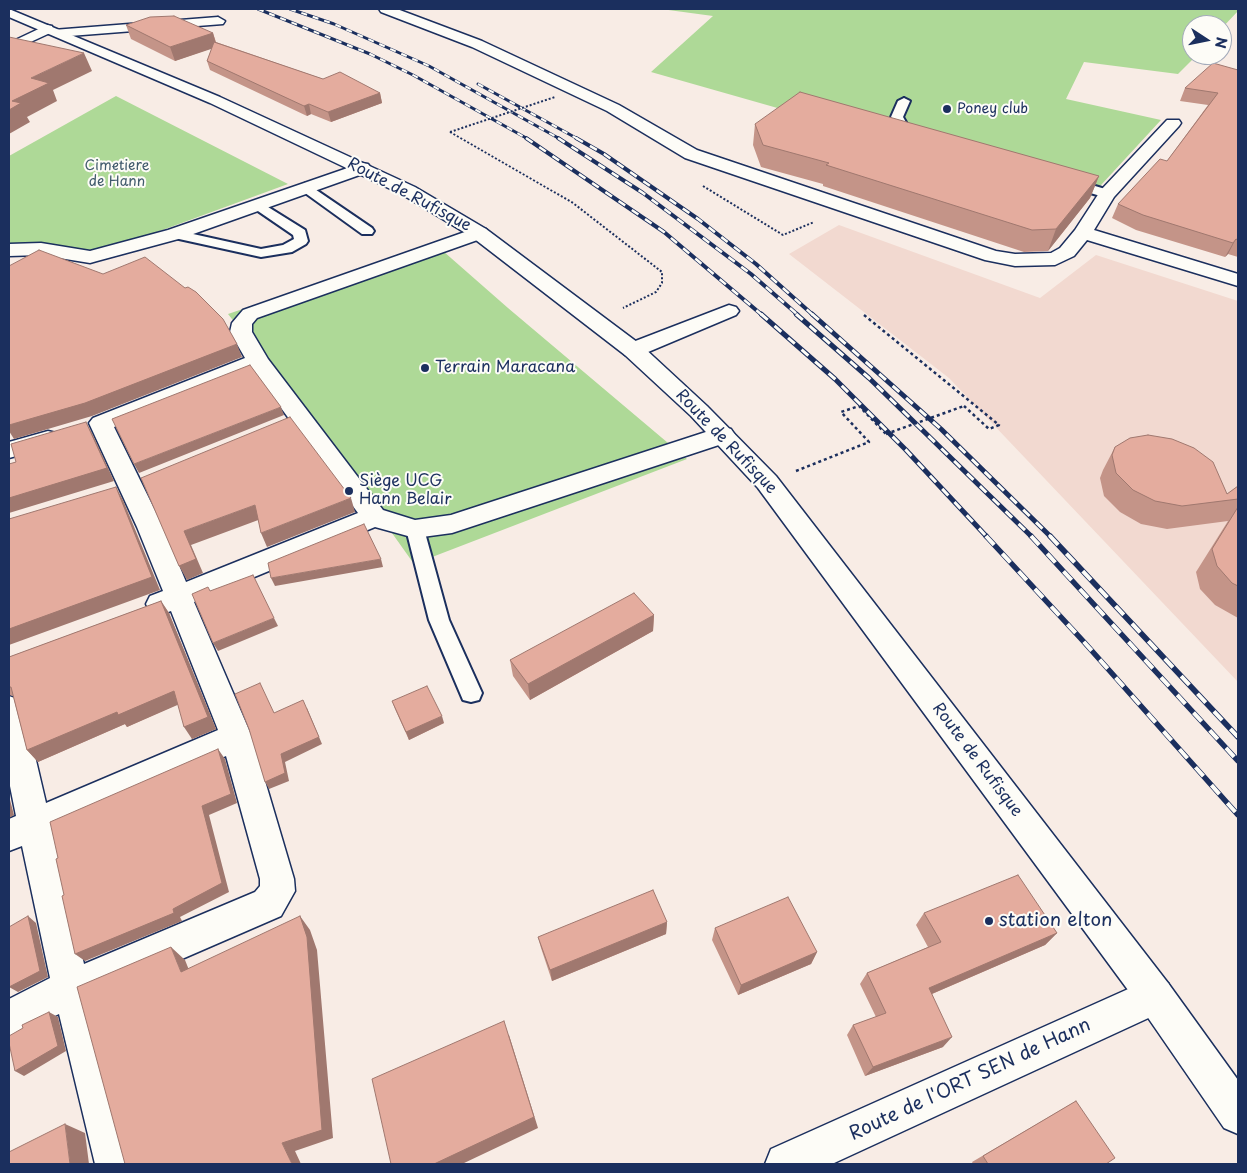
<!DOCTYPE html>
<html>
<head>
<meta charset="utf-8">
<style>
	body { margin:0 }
	#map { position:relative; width:1247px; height:1173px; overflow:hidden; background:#f8ece5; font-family:"Playpen Sans",sans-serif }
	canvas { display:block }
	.frame { position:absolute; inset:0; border:10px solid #1b2f5e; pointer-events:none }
	.north { position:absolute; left:1182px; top:15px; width:50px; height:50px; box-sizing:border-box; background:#fdfcf7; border:1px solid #a3aaba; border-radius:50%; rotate:101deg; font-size:14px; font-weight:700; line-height:20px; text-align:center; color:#1b2f5e }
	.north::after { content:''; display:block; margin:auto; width:18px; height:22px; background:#1b2f5e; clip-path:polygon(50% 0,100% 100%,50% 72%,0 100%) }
</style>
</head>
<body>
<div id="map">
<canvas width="1247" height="1173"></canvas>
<div class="frame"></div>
<div class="north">N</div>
</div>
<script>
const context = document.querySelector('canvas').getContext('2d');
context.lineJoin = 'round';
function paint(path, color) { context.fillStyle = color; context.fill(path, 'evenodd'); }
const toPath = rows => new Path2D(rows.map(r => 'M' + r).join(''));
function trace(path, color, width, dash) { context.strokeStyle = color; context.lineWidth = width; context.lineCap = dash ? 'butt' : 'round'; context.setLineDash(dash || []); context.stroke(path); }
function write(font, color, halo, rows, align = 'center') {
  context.font = font + ' "Playpen Sans",sans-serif'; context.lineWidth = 4; context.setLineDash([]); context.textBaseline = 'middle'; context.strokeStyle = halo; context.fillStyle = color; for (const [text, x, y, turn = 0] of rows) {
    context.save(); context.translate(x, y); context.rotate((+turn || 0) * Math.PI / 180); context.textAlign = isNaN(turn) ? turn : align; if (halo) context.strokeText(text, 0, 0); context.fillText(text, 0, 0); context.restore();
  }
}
const built = toPath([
	[839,225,1040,298,1096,255,1238,301,1238,682,949,378,789,254]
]);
const green = toPath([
	[661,9,1238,9,1238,11,1222,28,1222,25,1192,25,1192,55,1197,55,1178,74,1084,62,1066,99,1161,120,1090,197,651,72,713,16],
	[116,96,288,184,97,254,9,244,9,156],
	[435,244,508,308,687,459,414,564,313,422,228,314]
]);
const pathFar1 = toPath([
	[450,132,573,203,662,272,662,283,656,292,623,308],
	[703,186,783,235,814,222]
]);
const path = toPath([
	[864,315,999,425,989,429,964,406],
	[796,471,869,442,841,412,859,406,886,434]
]);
const service = toPath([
	[904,98,910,101,903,117,907,124,923,132,923,138,915,138,898,128,891,117,898,101,904,98],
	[1068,178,1112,191,1113,194,1107,198,1064,185,1062,182,1068,178],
	[306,183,372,228,374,231,372,234,362,234,301,190,300,187,306,183],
	[260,202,305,230,308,241,306,244,292,252,261,257,170,237,168,234,175,230,261,249,283,245,294,239,293,235,255,209,253,206,255,203,260,202],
	[415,522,422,524,424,529,449,620,482,693,479,700,471,702,463,700,429,620,406,529,408,524,415,522]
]);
const minor = toPath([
	[379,9,397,9,482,41,619,105,697,150,996,251,1015,254,1051,253,1060,248,1075,230,1101,190,1167,120,1179,120,1181,123,1179,126,1114,197,1094,230,1238,274,1238,286,1087,240,1074,256,1055,265,1015,266,985,260,685,158,607,111,472,47,381,12,379,9],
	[218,17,225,21,223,24,57,37,50,33,9,52,9,43,47,25,52,26,53,30,218,17],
	[362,163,368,164,371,168,368,172,182,238,97,261,90,263,41,255,9,256,9,244,41,243,90,251,168,230,362,163],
	[479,227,486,229,488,233,486,237,257,318,252,324,252,332,268,359,383,510,415,520,451,515,715,429,723,427,731,429,735,435,731,441,452,533,415,538,375,527,194,602,252,737,294,879,295,891,281,916,92,998,137,1164,95,1164,59,1014,9,1038,9,999,50,978,22,846,9,851,9,819,16,816,9,781,9,696,20,700,24,709,46,803,218,730,171,611,160,615,150,612,146,604,150,596,163,591,137,527,89,423,93,418,245,358,230,332,232,323,243,310,479,227],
	[254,371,358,513,186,582,163,527,114,427,254,371],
	[226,756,260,879,260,886,255,892,84,964,53,832,226,756],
	[729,305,736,307,739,311,736,315,641,355,633,357,625,355,622,350,625,345,729,305],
	[48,431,56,433,60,439,56,445,9,458,9,442,48,431],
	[1155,977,1168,983,1174,996,1168,1009,832,1164,765,1164,771,1149,1155,977]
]);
const secondary = toPath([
	[9,9,220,97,415,187,486,229,641,345,707,406,776,476,1168,983,1238,1080,1238,1134,1224,1128,1142,1009,758,488,691,416,625,355,472,237,403,195,210,103,9,17,9,9]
]);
const railFar3 = toPath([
	[258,9,370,54,413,75,528,139],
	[290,9,334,24,429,66,560,139],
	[478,84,578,139]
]);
const railFar2 = toPath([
	[526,138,664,232,762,315],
	[558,138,643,193,751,274,798,315],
	[576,138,604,154,698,219,756,264,813,315]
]);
const railFar1 = toPath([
	[761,314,835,379,906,450,987,537],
	[796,314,869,378,1032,537],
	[812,314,941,429,1051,537]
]);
const rail = toPath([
	[986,536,1084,642,1238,815],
	[1031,536,1238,761],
	[1050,536,1238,737]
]);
const pathBridgeFar1 = toPath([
	[450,132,555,97]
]);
const pathBridge = toPath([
	[886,434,964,406]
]);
const wall = toPath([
	[126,25,213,33,216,42,323,79,380,93,382,103,331,122,311,114,307,116,210,70,207,61,212,48,175,61,131,39],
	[1238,70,1238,257,1228,254,1225,257,1136,230,1112,218,1118,204,1167,161,1208,105,1180,101,1185,88],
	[755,124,1099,176,1090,198,1048,251,1024,252,823,186,823,184,761,167,753,145],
	[1115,447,1227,494,1238,486,1238,618,1215,605,1200,589,1196,572,1228,521,1167,529,1141,524,1120,512,1104,496,1100,478,1103,470],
	[161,601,169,613,216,729,192,739,178,704,127,727,125,724,38,762,27,750,13,696,9,695,9,657],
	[654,615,653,631,530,700,513,676,510,660],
	[392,701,444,723,409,740,395,709],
	[924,913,1057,933,1045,945,932,994,943,1047,865,1076,847,1035,853,1025,876,1017,860,984,867,973,928,947,916,925],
	[667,922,666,934,552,981,541,948,538,937],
	[715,928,817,952,811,964,738,995,712,940],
	[1076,1101,1106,1164,973,1164,972,1162]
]);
const shadedWall = toPath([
	[213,33,217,47,175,61,170,47],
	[84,53,92,71,53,90,57,101,27,117,30,122,9,134,9,110,12,101,31,78],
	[380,93,382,103,331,122,328,112],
	[309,104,311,114,307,116,304,106],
	[1099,176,1090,198,1048,251,1056,229],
	[1236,239,1228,254,1225,257,1233,243],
	[237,344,242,357,92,416,14,439,9,431,9,425],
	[281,407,284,415,139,473,134,464],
	[86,422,93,435,114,481,9,513,9,498],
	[116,487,123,500,160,590,9,645,9,629],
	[351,498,355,512,267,547,261,533],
	[255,505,261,519,191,545,203,573,187,580,179,566,184,531],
	[381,559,383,567,275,586,271,578],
	[161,601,169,613,216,729,192,739,184,727],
	[654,615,653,631,530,700,528,684],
	[274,618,278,626,218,651,213,643],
	[174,691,182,703,127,727,125,724,38,762,27,750,117,712],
	[307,708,322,744,285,762,289,781,269,789,265,782],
	[442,716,444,723,409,740,406,732],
	[218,749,225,759,237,803,209,815,229,892,180,917,182,921,85,961,75,954,173,909],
	[9,796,14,815,9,818],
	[28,916,36,923,48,977,18,992,9,987],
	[300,916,310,930,317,950,333,1138,295,1151,301,1164,292,1164,282,1143],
	[667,922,666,934,552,981,550,970],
	[1057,933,1045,945,920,999,929,988],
	[171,947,185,960,195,985,181,972],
	[817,952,811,964,738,995,741,985],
	[49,1012,58,1017,66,1051,24,1076,15,1071],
	[509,1035,538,1128,462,1164,434,1164],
	[952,1037,943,1047,865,1076,873,1067],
	[65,1124,85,1133,89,1164,70,1164]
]);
const building = toPath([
	[174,16,213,33,170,47,126,25,150,17,174,16],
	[9,37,84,53,31,78,49,83,12,101,21,103,9,110,9,37],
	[214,42,323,79,340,72,380,93,328,112,309,104,304,106,207,61,214,42],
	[1213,63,1238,70,1238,240,1236,239,1233,243,1143,215,1118,204,1160,159,1167,161,1218,93,1185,88,1213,63],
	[800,92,1099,176,1056,229,1032,230,826,165,829,163,763,145,755,124,800,92],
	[39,250,103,274,145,257,185,288,188,287,196,292,223,319,237,344,85,403,9,425,9,266,39,250],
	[250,365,281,407,134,464,112,419,250,365],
	[290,417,351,498,261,533,255,505,184,531,196,559,179,566,141,478,290,417],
	[86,422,107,468,9,498,9,464,16,462,11,444,86,422],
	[1148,435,1172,439,1194,448,1213,462,1227,494,1238,486,1238,499,1182,506,1155,501,1133,490,1116,473,1112,455,1115,447,1130,438,1148,435],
	[116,487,152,577,9,629,9,519,116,487],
	[1238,507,1238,586,1232,583,1217,566,1212,549,1238,507],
	[364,524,381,559,271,578,268,563,364,524],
	[253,575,274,618,213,643,192,594,208,587,210,591,253,575],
	[634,593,654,615,528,684,510,660,634,593],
	[161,601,208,717,184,727,174,691,118,715,117,712,27,750,11,687,9,687,9,657,161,601],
	[260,683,274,713,303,700,319,737,281,754,285,773,265,782,249,729,235,694,260,683],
	[427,686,442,716,406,732,392,701,427,686],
	[218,749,231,794,202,806,222,883,173,909,174,913,75,954,62,896,64,895,56,859,58,858,50,822,218,749],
	[1018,875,1057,933,929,988,952,1037,873,1067,853,1025,886,1013,867,973,941,942,924,913,1018,875],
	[653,890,667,922,550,970,538,937,653,890],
	[788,897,817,952,741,985,715,928,788,897],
	[28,916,40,971,9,987,9,927,28,916],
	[300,916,307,937,322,1130,282,1143,292,1164,125,1164,77,987,171,947,181,972,300,916],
	[49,1012,58,1046,15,1071,9,1043,9,1036,23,1028,22,1025,49,1012],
	[504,1021,534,1117,434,1164,391,1164,372,1079,504,1021],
	[1076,1101,1115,1158,1106,1164,988,1164,983,1156,1076,1101],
	[65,1124,70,1164,9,1164,9,1152,65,1124]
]);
const markers = [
	[947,109,5,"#1b2f5e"],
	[425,368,5,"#1b2f5e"],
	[349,491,5,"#1b2f5e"],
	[989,921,5,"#1b2f5e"]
];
const farPoinames = [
	["Poney club",957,109]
];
const farParknames = [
	["Cimetiere",117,166],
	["de Hann",117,182]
];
const streetNames = [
	["Route de Rufisque",409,195,28],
	["Route de Rufisque",726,442,46],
	["Route de Rufisque",977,760,53]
];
const poiNames = [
	["Terrain Maracana",435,368],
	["Siège UCG",359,482],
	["Hann Belair",359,500]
];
const nearPoinames = [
	["station elton",999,921]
];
const nearStreetnames = [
	["Route de l'ORT SEN de Hann",970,1080,-25]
];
paint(built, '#f2d9d0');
paint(green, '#aed997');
trace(service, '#1b2f5e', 4);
trace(minor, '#1b2f5e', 3);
trace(secondary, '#1b2f5e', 3);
trace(pathFar1, '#1b2f5e', 2, [2, 2]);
trace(path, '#1b2f5e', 2.5, [3, 3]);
paint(service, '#fdfcf7');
paint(minor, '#fdfcf7');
paint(secondary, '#fdfcf7');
trace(railFar3, '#1b2f5e', 3);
trace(railFar2, '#1b2f5e', 4);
trace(railFar1, '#1b2f5e', 5);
trace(rail, '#1b2f5e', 5.5);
trace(railFar3, '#fdfcf7', 2, [6]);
trace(railFar2, '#fdfcf7', 2.5, [8]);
trace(railFar1, '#fdfcf7', 3, [9]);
trace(rail, '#fdfcf7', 4, [12]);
trace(pathBridgeFar1, '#1b2f5e', 2, [2, 2]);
trace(pathBridge, '#1b2f5e', 2.5, [3, 3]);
paint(wall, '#c49488');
paint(shadedWall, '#a0786f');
paint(building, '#e4ac9e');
trace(building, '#a0786f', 1);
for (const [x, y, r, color] of markers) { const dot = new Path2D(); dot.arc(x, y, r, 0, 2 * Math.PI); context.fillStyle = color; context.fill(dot); trace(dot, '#fdfcf7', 2); }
write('14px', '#1b2f5e', '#fdfcf7', farPoinames, 'left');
write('14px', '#405a6c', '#fdfcf7', farParknames);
write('16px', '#1b2f5e', '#fdfcf7', streetNames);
write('16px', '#1b2f5e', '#fdfcf7', poiNames, 'left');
write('19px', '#1b2f5e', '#fdfcf7', nearPoinames, 'left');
write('19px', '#1b2f5e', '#fdfcf7', nearStreetnames);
</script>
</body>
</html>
